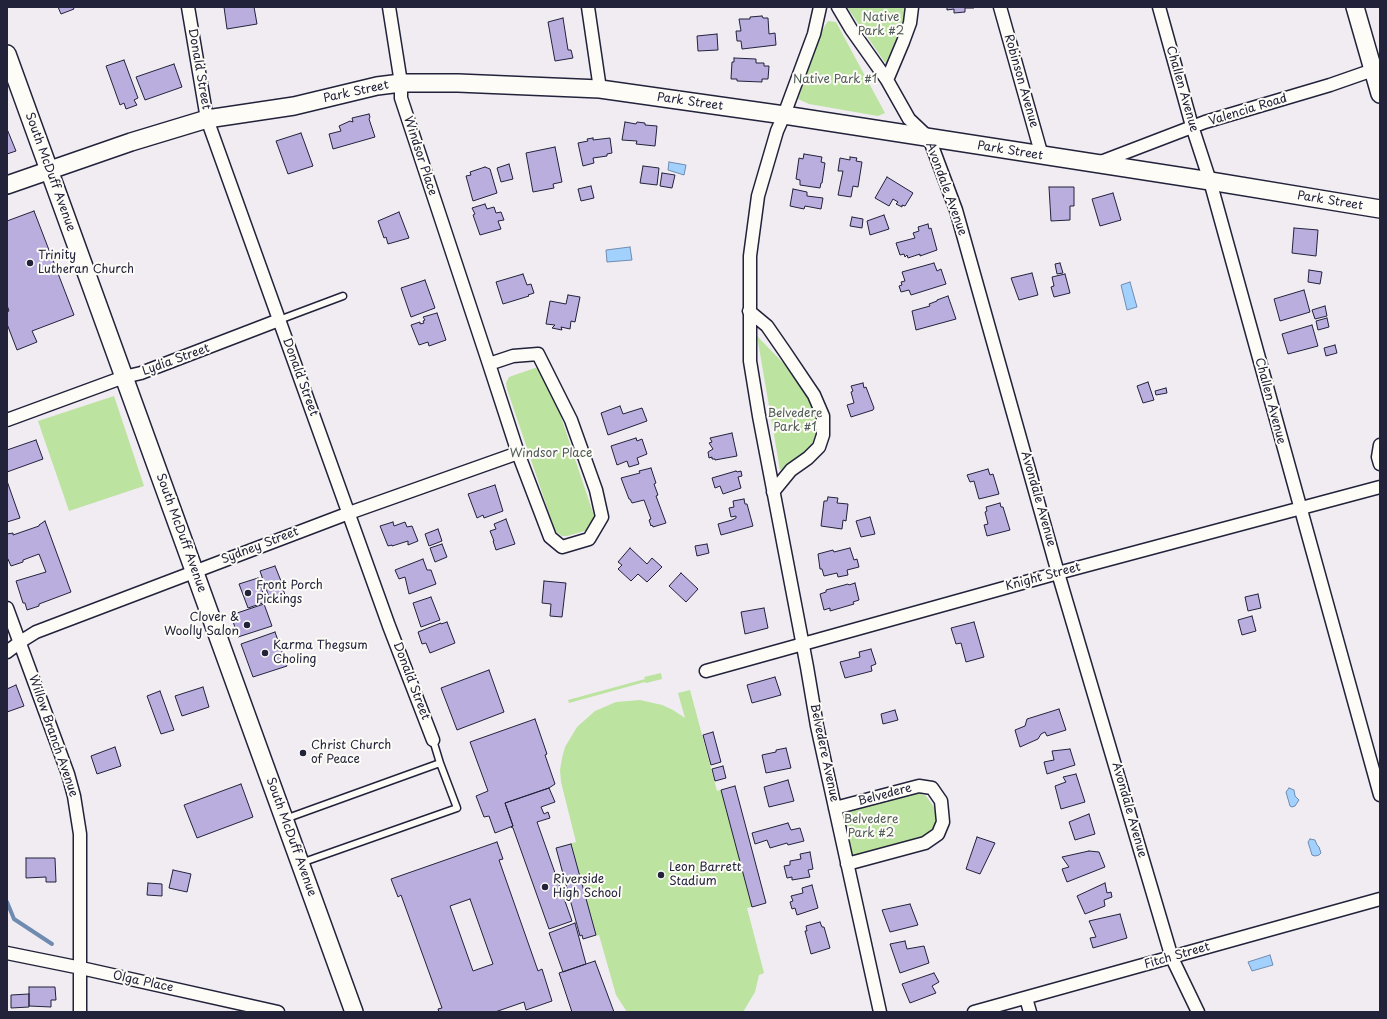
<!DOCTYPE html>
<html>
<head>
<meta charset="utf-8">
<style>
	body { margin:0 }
	#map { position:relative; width:1387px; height:1019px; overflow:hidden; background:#f0ecf2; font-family:"Playpen Sans",sans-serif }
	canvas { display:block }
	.frame { position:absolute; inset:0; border:8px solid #22223b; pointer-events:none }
</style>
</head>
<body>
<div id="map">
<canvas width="1387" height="1019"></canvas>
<div class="frame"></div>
</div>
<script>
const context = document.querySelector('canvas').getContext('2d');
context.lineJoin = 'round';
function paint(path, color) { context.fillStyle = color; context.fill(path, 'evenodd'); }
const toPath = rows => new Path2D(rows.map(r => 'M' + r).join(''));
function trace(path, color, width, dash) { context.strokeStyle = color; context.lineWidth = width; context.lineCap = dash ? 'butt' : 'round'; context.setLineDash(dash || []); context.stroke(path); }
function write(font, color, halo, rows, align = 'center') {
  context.font = font + ' "Playpen Sans",sans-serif'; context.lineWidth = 4; context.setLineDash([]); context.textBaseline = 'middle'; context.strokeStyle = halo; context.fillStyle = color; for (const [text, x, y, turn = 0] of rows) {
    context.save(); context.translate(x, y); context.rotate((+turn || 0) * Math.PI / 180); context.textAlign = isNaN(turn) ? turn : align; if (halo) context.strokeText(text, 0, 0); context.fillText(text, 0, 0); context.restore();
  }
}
const green = toPath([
	[847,7,906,7,903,22,886,64],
	[828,21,836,22,885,113,878,116,809,104,798,99,823,29],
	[757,336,787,367,804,390,817,415,818,428,812,444,799,458,780,470],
	[535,368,541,369,548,378,595,519,588,530,567,536,562,536,555,531,507,389,506,383,509,377],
	[114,396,144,486,69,511,38,421],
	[661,673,662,679,646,683,645,682,569,703,568,700,645,679,644,677],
	[690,690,717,791,735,786,766,903,747,908,764,973,759,975,755,992,743,1012,627,1012,616,995,599,935,583,939,556,848,576,842,561,782,560,770,562,758,565,747,577,727,595,711,616,702,640,700,662,705,673,710,685,718,678,693],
	[916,792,926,796,934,807,937,823,933,833,916,842,851,858,840,808]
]);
const water = toPath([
	[669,162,686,165,684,175,668,170,669,162],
	[630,247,632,260,607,262,606,250,630,247],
	[1130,282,1137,307,1127,310,1121,285,1130,282],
	[1289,788,1294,790,1295,796,1299,800,1295,806,1292,807,1290,806,1286,792,1289,788],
	[1310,839,1315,840,1317,845,1319,847,1321,853,1319,855,1315,856,1312,855,1308,842,1310,839],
	[1270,955,1273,965,1252,971,1248,962,1270,955]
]);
const stream = toPath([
	[7,902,14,919,52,944]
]);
const building = toPath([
	[58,7,73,7,74,9,61,14,58,7],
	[224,7,254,7,257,24,227,29,224,7],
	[947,7,974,7,974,8,965,8,965,12,954,13,954,9,947,10,947,7],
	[762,16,763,18,768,18,769,34,775,33,776,45,742,49,741,41,737,41,736,31,741,31,739,19,750,19,750,17,762,16],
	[563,18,568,50,571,50,573,58,555,61,548,22,563,18],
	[717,34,718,50,698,51,697,36,717,34],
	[734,58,756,59,756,63,764,63,764,66,769,66,768,79,762,79,762,82,737,81,737,79,731,79,732,62,734,62,734,58],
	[124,60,138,98,134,100,137,105,126,109,124,103,120,105,106,66,124,60],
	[174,64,182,87,145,100,136,77,174,64],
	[369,114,370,117,369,119,375,137,333,149,329,134,341,131,339,126,350,121,353,122,352,118,369,114],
	[625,122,636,124,637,122,645,123,645,125,657,126,655,146,636,144,637,141,622,140,625,122],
	[7,129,16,151,7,154,7,129],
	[301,133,313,166,288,174,276,141,301,133],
	[593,138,593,140,610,138,612,153,607,154,607,156,593,158,594,163,583,166,578,143,588,141,587,139,593,138],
	[555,147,562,182,553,184,554,188,533,192,526,153,555,147],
	[804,154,822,157,821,162,825,163,822,183,821,183,820,188,800,185,800,180,796,179,799,158,803,159,804,154],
	[850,157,857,158,856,161,862,162,858,187,853,186,851,197,838,195,843,171,838,171,840,158,850,160,850,157],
	[509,164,513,179,501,182,497,168,509,164],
	[643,166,659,168,657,185,640,183,643,166],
	[485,167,490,169,497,193,473,201,466,176,471,175,470,172,485,167],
	[662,173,675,175,672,188,660,186,662,173],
	[887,177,913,193,905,206,902,205,902,207,896,204,898,202,893,199,889,206,875,198,887,177],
	[591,186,594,198,581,201,578,189,591,186],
	[1049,187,1074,187,1074,206,1070,206,1070,220,1051,221,1049,187],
	[793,189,807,192,807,196,823,198,821,209,805,206,804,209,790,206,793,189],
	[1113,193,1121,220,1100,226,1092,199,1113,193],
	[485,204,487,209,494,207,496,213,501,212,504,220,498,221,501,229,480,235,473,215,475,214,472,208,485,204],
	[34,211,74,315,32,331,37,342,17,350,7,324,7,312,9,311,7,305,7,221,34,211],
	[399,212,409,238,388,244,386,237,384,238,378,221,399,212],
	[884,215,889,229,870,235,867,221,884,215],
	[852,217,863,219,862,228,850,226,852,217],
	[928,224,929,229,931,228,937,250,920,256,920,254,908,258,907,255,905,257,904,254,900,255,896,243,915,238,913,233,919,231,918,227,928,224],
	[1294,228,1318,230,1316,256,1292,253,1294,228],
	[934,263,937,271,941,269,946,284,911,295,909,290,901,292,899,286,902,285,901,282,905,281,902,272,934,263],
	[1060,263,1063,273,1057,274,1055,264,1060,263],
	[1309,270,1322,272,1320,284,1308,282,1309,270],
	[1032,273,1038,295,1019,300,1011,278,1032,273],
	[523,274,527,285,531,284,534,293,528,295,529,296,503,304,496,282,523,274],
	[1065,274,1070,293,1054,297,1051,287,1054,286,1052,277,1065,274],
	[425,280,435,308,411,317,401,288,425,280],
	[1304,290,1310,312,1280,321,1274,299,1304,290],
	[568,295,580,297,575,322,571,321,570,329,561,327,562,330,552,328,555,325,546,324,550,301,566,304,568,295],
	[948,296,956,319,916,330,912,311,930,306,929,304,937,301,937,300,948,296],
	[1325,306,1327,316,1315,319,1312,310,1325,306],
	[437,313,446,340,429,346,428,342,419,345,411,325,420,322,420,324,424,323,423,321,425,320,423,317,437,313],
	[1327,318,1329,327,1318,330,1316,321,1327,318],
	[1312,325,1318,346,1288,354,1282,334,1312,325],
	[1335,345,1337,353,1326,356,1324,348,1335,345],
	[1148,382,1154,400,1143,403,1137,386,1148,382],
	[863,383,864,388,866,387,874,408,873,410,851,417,847,405,854,403,851,392,853,391,851,386,863,383],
	[1166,388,1167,393,1156,395,1155,391,1166,388],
	[620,406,623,414,642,408,647,421,608,435,601,413,620,406],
	[732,433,737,456,715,460,715,459,712,459,712,457,709,458,708,452,713,449,709,443,712,442,710,438,732,433],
	[636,438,637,441,642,439,647,454,637,458,639,464,629,467,627,461,617,465,611,446,636,438],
	[36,440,43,459,7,472,7,450,36,440],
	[651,468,656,483,654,484,658,495,656,496,666,523,653,527,652,525,651,526,649,520,651,519,644,500,632,503,630,499,629,499,621,478,640,473,639,471,651,468],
	[988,469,990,475,993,474,999,494,979,499,974,481,970,482,967,475,988,469],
	[736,471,737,472,741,471,742,476,738,477,741,488,723,494,720,486,715,488,712,478,736,471],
	[7,481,20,518,7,522,7,481],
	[495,485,503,511,484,518,483,515,477,518,468,494,495,485],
	[828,497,838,498,837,503,848,504,846,521,843,520,842,529,821,526,824,501,827,501,828,497],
	[744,499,745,504,747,504,753,526,721,535,718,524,732,520,736,518,736,516,731,517,729,508,734,507,733,501,744,499],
	[1000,503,1001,507,1003,507,1010,530,987,536,984,525,988,524,985,512,987,511,986,507,1000,503],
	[870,517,875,534,861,537,856,521,870,517],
	[506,519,515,544,496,550,493,541,494,541,490,531,496,529,494,524,506,519],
	[45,521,71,592,39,604,39,606,27,610,25,603,23,603,16,581,46,572,39,554,23,560,23,562,11,566,7,557,7,534,13,533,13,535,39,526,39,525,45,521],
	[393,522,394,526,405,522,407,527,412,526,418,541,408,545,408,541,392,546,392,545,388,546,380,526,393,522],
	[438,529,442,541,429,546,425,534,438,529],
	[442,544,447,557,435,562,430,548,442,544],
	[707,544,709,553,697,556,695,546,707,544],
	[630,548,647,564,652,558,662,567,647,582,638,574,631,581,618,569,622,565,618,562,630,548],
	[850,548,854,560,857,559,859,567,847,570,848,575,838,577,837,573,824,576,822,569,820,569,818,554,833,550,834,552,850,548],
	[423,559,427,570,431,570,436,584,409,594,405,577,399,579,395,570,423,559],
	[275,566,283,586,282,586,285,595,270,600,260,571,275,566],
	[681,573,698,589,686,602,669,586,681,573],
	[258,578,266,602,248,608,239,584,258,578],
	[544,581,566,583,562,617,550,616,551,604,542,603,544,581],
	[855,583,859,600,853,602,854,604,830,611,830,608,824,610,820,594,826,592,826,590,848,584,849,585,855,583],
	[1258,594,1261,608,1248,611,1245,597,1258,594],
	[431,597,440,620,421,627,413,603,431,597],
	[264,604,272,626,238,637,231,615,264,604],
	[764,608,768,628,745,634,741,612,764,608],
	[1252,616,1256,631,1242,635,1238,620,1252,616],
	[447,622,455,643,430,653,426,643,422,644,418,632,441,623,441,624,447,622],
	[974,622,984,657,966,662,961,643,956,644,951,628,974,622],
	[275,632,287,666,253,677,241,644,275,632],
	[871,649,876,664,871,666,872,671,845,678,840,662,860,657,859,652,871,649],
	[489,670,504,712,457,730,441,688,489,670],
	[775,677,781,695,752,703,747,685,775,677],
	[16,685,24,706,7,712,7,689,16,685],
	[203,687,209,707,182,716,175,696,203,687],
	[160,691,174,730,161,734,147,696,160,691],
	[1059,709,1066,730,1047,736,1045,732,1041,734,1038,739,1020,747,1015,730,1025,726,1027,719,1059,709],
	[895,710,898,720,883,724,881,714,895,710],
	[535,719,547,754,545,755,555,784,549,788,505,803,513,826,495,833,489,816,484,817,476,796,488,791,470,742,535,719],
	[713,732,721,762,711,765,703,735,713,732],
	[115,747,121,766,97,774,91,756,115,747],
	[786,748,791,768,766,773,762,755,776,752,776,750,786,748],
	[1070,749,1075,765,1047,774,1044,762,1054,760,1052,751,1070,749],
	[723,766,726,778,715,781,712,769,723,766],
	[1076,774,1085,802,1061,809,1055,786,1066,782,1063,777,1076,774],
	[788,780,794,801,769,807,764,787,788,780],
	[241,784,253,817,197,838,184,805,241,784],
	[735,786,766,903,752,907,721,790,735,786],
	[549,788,555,802,541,807,544,814,548,812,550,818,537,822,572,921,549,929,513,828,511,827,513,826,505,803,549,788],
	[1089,814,1095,834,1075,840,1069,822,1089,814],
	[788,823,791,830,800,828,804,841,788,845,787,843,770,848,767,840,755,844,752,833,788,823],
	[977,837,995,843,980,874,966,869,977,837],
	[497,842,503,859,499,860,538,971,542,969,552,1001,526,1010,524,1002,495,1012,439,1012,438,1009,442,1008,401,895,398,897,391,879,497,842],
	[470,899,493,964,473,971,450,906,470,899],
	[571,844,596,935,583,939,582,935,580,936,556,848,571,844],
	[1089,851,1099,852,1105,867,1067,882,1062,869,1069,867,1062,857,1089,851],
	[810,852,813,869,808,870,810,877,792,880,792,877,787,878,784,866,790,865,790,861,801,859,800,854,810,852],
	[26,858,55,858,56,882,46,882,46,877,26,878,26,858],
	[173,870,191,874,187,892,169,888,173,870],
	[148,883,162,884,162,896,147,895,148,883],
	[1105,883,1107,893,1111,892,1112,897,1104,900,1105,906,1085,914,1077,896,1105,883],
	[812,885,818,908,797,915,795,908,792,909,790,902,793,901,791,896,803,893,802,888,812,885],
	[910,904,918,925,890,932,882,910,910,904],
	[1120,914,1127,938,1093,948,1090,938,1096,937,1089,921,1120,914],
	[820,922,822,927,824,927,830,948,811,954,805,931,807,931,806,926,820,922],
	[575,923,586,964,563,972,549,933,575,923],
	[905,941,907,949,924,946,929,963,900,973,890,944,905,941],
	[595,961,614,1012,572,1012,559,973,595,961],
	[934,973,939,982,932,986,936,993,910,1003,902,984,934,973],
	[29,987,55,987,56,1000,51,1000,51,1007,29,1006,29,987],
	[29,994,29,1007,11,1008,11,995,29,994]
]);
const lane = toPath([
	[279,320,343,296],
	[433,740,440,763],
	[285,819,440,763,457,808,301,863]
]);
const street = toPath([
	[188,7,207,119,389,626,433,740],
	[389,7,401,83,401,98,489,364,518,453,550,537,562,547,589,539,602,517,596,490,571,420,538,354,513,356,489,364],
	[588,7,600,89],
	[820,7,814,34,784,115,777,131,758,196,750,256,750,361,759,416,807,667,817,726,880,1012],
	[838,7,851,29,887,80,909,119,929,138,956,210,1058,573,1172,958,1198,1012],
	[1000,7,1042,156],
	[1159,7,1192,126,1210,181,1380,795],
	[887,80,903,42,910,23,912,7],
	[1098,163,1205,122,1330,85,1373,70,1380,69],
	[749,311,767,326,785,352,814,395,823,416,823,435,819,447,808,458,791,470,773,492],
	[7,420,124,377,141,373,279,320],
	[1380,445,1378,457,1380,464],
	[7,608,68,774,74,796,80,834,80,1012],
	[7,652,20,642,36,632,349,513,518,453],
	[706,671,1058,573,1380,487],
	[835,808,919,786,932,788,941,801,943,822,938,834,925,843,847,864],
	[7,953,81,968,278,1012],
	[1026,998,1030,1012],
	[974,1012,1380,899]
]);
const secondary = toPath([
	[1355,7,1380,94],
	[7,54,354,1012],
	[7,185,131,142,207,119,294,106,377,86,401,83,458,83,600,89,784,115,1210,181,1380,209]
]);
const markers = [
	[30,263,4,"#22223b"],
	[248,593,4,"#22223b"],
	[247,625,4,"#22223b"],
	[265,653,4,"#22223b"],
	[303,753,4,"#22223b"],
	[661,875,4,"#22223b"],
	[545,887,4,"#22223b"]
];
const parkNames = [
	["Native",881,18],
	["Park #2",881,32],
	["Native Park #1",835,80],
	["Belvedere",795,414],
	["Park #1",795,428],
	["Windsor Place",551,454],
	["Belvedere",871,820],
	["Park #2",871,834]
];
const streetNames = [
	["Donald Street",199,69,80],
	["Robinson Avenue",1021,81,74],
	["Challen Avenue",1182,89,74],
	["Park Street",356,92,-12],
	["Park Street",690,102,8],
	["Valencia Road",1248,110,-17],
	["Park Street",1010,151,9],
	["Windsor Place",420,156,72],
	["South McDuff Avenue",50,172,70],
	["Avondale Avenue",946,189,70],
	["Park Street",1330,201,9],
	["Lydia Street",176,360,-20],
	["Donald Street",300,377,70],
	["Challen Avenue",1270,401,75],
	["Avondale Avenue",1038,499,74],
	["South McDuff Avenue",181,533,70],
	["Sydney Street",260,546,-21],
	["Knight Street",1043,577,-15],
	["Donald Street",411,681,69],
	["Willow Branch Avenue",53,736,71],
	["Belvedere Avenue",824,753,78],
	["Belvedere",885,795,-15],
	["Avondale Avenue",1129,810,74],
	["South McDuff Avenue",291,837,70],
	["Fitch Street",1177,956,-16],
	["Olga Place",143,982,12]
];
const poiNames = [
	["Trinity",38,256],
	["Lutheran Church",38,270],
	["Front Porch",256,586],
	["Pickings",256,600],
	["Clover &",239,618,"right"],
	["Woolly Salon",239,632,"right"],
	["Karma Thegsum",273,646],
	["Choling",273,660],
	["Christ Church",311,746],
	["of Peace",311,760],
	["Leon Barrett",669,868],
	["Stadium",669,882],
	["Riverside",553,880],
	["High School",553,894]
];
paint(green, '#bce39f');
paint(water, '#a3d1fe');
trace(water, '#6f8bb0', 1);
trace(stream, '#6f8bb0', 4);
paint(building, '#baaedf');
trace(building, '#22223b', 1);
trace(lane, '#22223b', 9);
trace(street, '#22223b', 15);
trace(secondary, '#22223b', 20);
trace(lane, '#fdfcf7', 6);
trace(street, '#fdfcf7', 12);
trace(secondary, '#fdfcf7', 17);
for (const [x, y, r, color] of markers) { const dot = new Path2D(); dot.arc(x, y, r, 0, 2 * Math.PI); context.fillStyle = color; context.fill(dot); trace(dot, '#fdfcf7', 1.5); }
write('12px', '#505c59', '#fdfcf7', parkNames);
write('12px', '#22223b', '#fdfcf7', streetNames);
write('12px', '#22223b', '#fdfcf7', poiNames, 'left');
</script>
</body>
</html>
